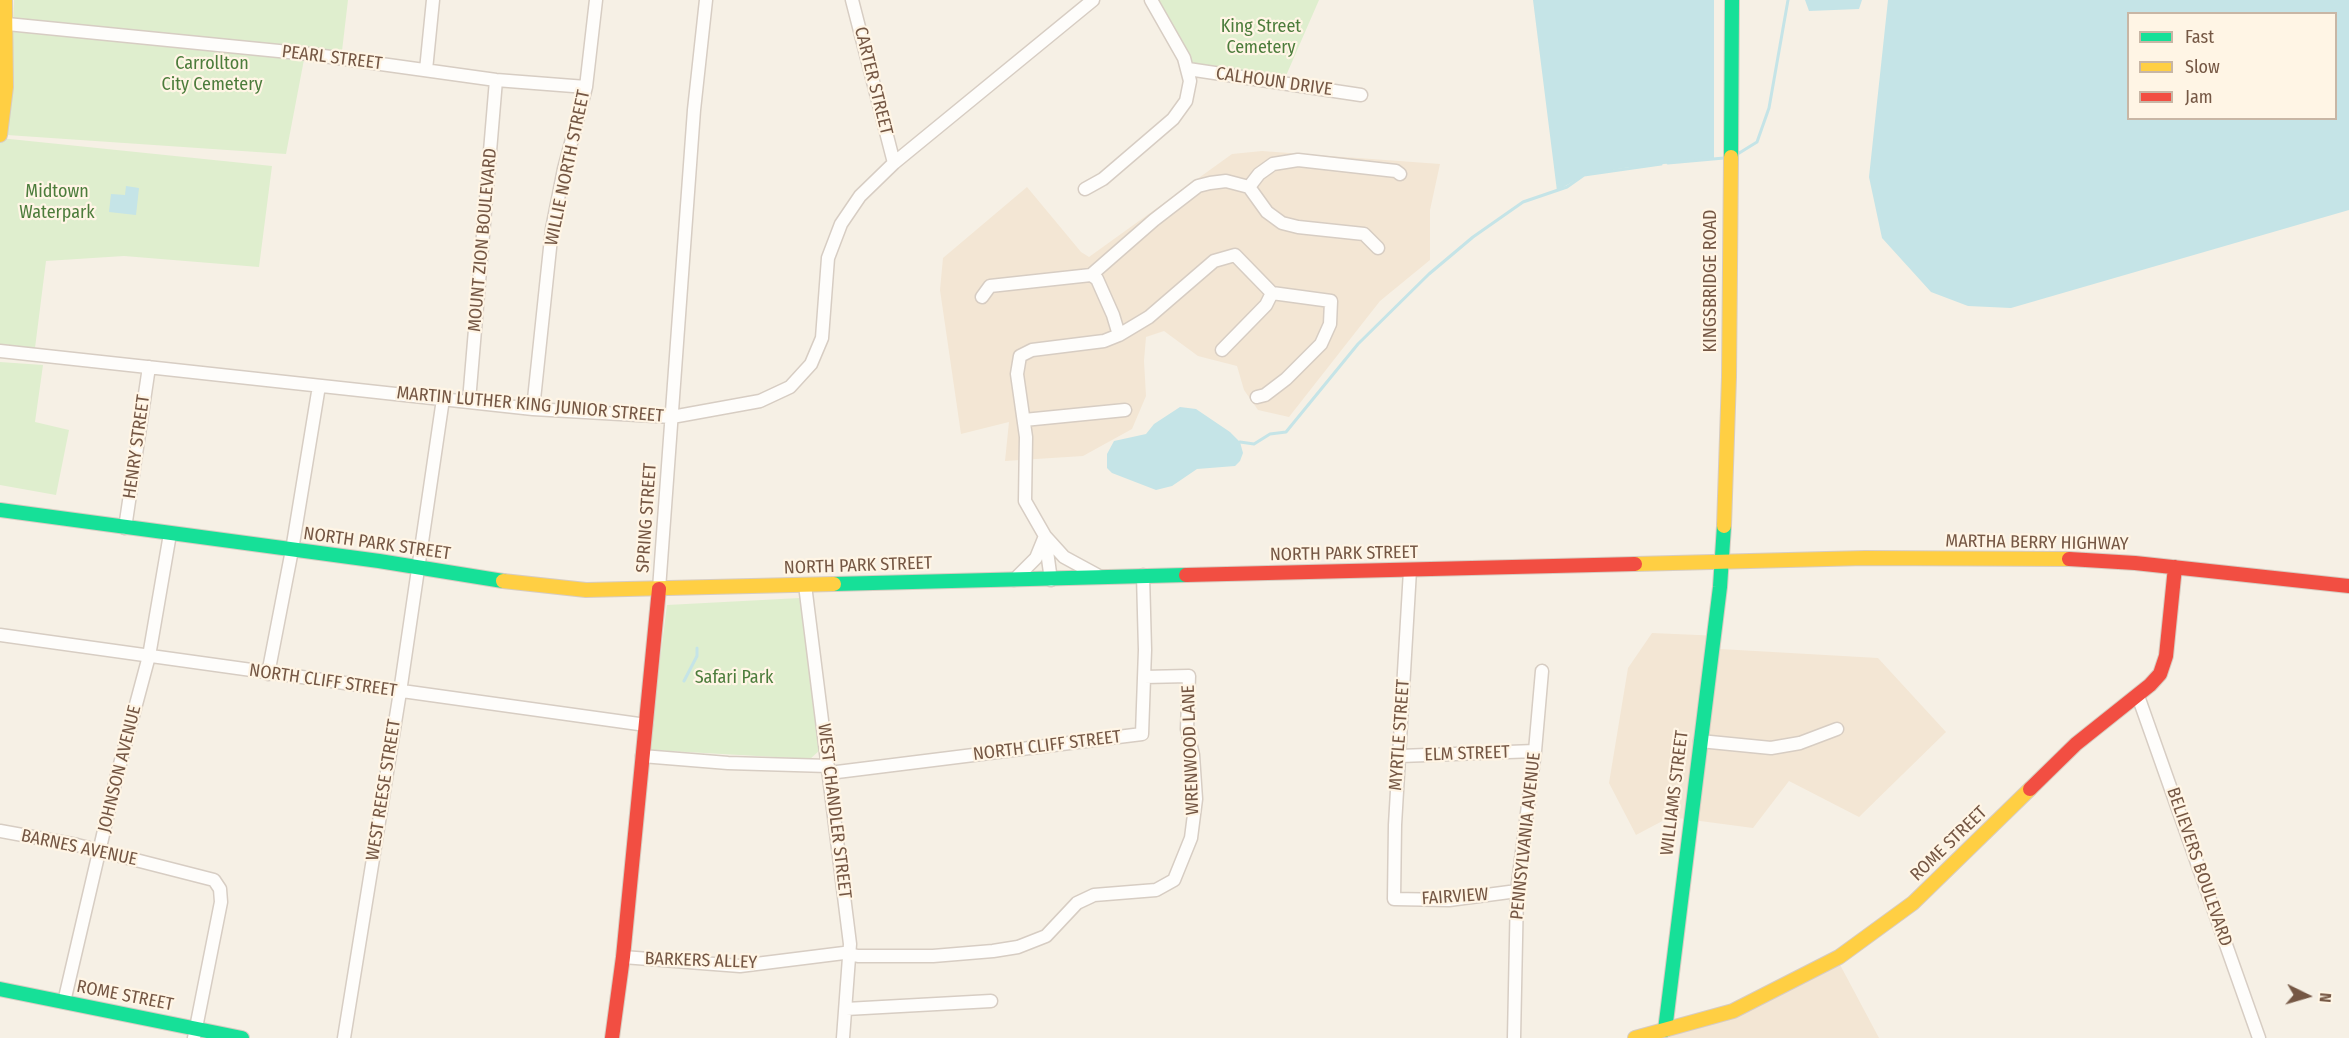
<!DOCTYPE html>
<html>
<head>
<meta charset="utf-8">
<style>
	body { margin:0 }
	#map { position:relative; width:2349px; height:1038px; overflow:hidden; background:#f6f0e5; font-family:"Fira Sans Condensed",sans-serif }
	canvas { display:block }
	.legend { position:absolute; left:2127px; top:12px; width:210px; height:108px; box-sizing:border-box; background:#fff5e5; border:2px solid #c8b6a5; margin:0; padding:8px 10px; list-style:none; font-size:18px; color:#755744 }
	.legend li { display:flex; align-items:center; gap:12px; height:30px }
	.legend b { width:30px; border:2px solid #c8b6a5 }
	.north { position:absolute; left:2277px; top:966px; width:60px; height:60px; -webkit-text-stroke:4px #fff5e5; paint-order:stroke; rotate:95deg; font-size:16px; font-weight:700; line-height:24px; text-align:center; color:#755744 }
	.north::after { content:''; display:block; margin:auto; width:21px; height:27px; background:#755744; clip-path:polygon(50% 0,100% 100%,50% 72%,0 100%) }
</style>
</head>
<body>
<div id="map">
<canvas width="2349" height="1038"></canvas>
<ul class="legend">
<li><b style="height:8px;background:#16e098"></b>Fast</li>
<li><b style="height:8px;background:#ffcf43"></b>Slow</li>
<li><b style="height:8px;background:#f24e42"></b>Jam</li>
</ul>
<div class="north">N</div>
</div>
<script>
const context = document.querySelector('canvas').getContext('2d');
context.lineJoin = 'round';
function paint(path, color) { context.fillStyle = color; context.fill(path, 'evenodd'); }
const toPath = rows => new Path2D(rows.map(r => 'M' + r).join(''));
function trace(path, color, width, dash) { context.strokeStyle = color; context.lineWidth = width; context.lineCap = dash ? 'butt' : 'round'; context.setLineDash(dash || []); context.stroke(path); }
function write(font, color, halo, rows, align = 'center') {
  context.font = font + ' "Fira Sans Condensed",sans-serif'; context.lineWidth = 4.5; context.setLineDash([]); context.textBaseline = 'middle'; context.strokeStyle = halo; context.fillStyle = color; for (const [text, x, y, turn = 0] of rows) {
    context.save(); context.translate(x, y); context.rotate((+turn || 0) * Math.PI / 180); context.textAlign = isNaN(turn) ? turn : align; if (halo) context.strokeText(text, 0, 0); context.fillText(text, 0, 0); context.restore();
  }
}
const residential = toPath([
	[1262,151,1440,164,1430,210,1430,260,1380,301,1289,417,1258,410,1244,390,1237,366,1198,356,1164,331,1146,337,1144,361,1146,396,1132,429,1083,456,1005,461,1009,422,961,434,940,290,943,258,1027,187,1081,252,1089,257,1232,154],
	[1652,633,1721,636,1720,649,1878,658,1946,732,1859,817,1789,781,1753,828,1670,817,1636,835,1609,783,1628,668],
	[1838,961,1879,1038,1653,1038]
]);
const green = toPath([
	[14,0,348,0,342,51,306,49,286,154,7,135,12,84],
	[1155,0,1319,0,1285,78,1192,66],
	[0,138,272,166,259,267,124,256,46,261,35,348,0,344],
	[0,362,43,365,35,422,69,430,56,495,0,485],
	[800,598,820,750,810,759,651,750,649,746,667,605]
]);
const water = toPath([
	[1533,0,1714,0,1714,159,1624,168,1584,175,1557,191],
	[1805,0,1862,0,1859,9,1809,11],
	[1888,0,2349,0,2349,210,2011,308,1968,306,1931,292,1882,238,1869,177],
	[2128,14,2336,14,2336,118,2128,118],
	[126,186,139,188,136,215,109,212,111,194,125,195],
	[1180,407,1196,409,1230,432,1240,442,1243,453,1240,461,1235,466,1197,469,1172,486,1156,490,1112,473,1107,468,1107,454,1114,441,1146,434,1154,424]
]);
const stream = toPath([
	[1736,155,1757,142,1769,108,1788,0],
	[1668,163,1724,158],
	[1240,442,1254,444,1270,434,1286,432,1358,344,1429,274,1473,237,1523,202,1567,187,1584,175,1661,164],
	[684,681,697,656,697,648]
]);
const street = toPath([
	[852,0,894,163],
	[7,24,309,54,496,80,586,87],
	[1188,69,1361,95],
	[426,70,433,0],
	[1249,187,1259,174,1273,164,1298,160,1396,171,1400,174],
	[1085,189,1103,179,1173,119,1186,101,1190,81,1184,58,1151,0],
	[1091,275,1154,220,1198,186,1210,183,1226,181,1249,187,1267,212,1282,223,1298,227,1364,234,1378,248],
	[982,297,990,286,1091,275,1097,279,1113,315,1119,335],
	[1222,350,1266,305,1272,293],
	[0,351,533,409,672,417,760,401,790,387,811,364,822,338,828,258,841,224,860,196,894,163,1093,0],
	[469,401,496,80],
	[533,409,552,229,564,169,586,87,596,0],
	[1024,420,1125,410],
	[125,528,149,367],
	[1045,537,1051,580],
	[1410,570,1395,825,1394,899,1449,900,1517,891],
	[1099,576,1064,557,1045,536,1025,501,1026,437,1017,374,1020,356,1032,350,1104,341,1119,335,1149,317,1214,261,1235,255,1272,293,1331,301,1330,324,1321,344,1286,379,1265,395,1257,397],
	[1014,580,1036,558,1045,536],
	[805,585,850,944,843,1038],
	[659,589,694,110,706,0],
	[0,635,646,725],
	[268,674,292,550,319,386],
	[2138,696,2259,1038],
	[1700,741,1771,748,1800,743,1837,729],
	[642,756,728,763,828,766],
	[1400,756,1535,751],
	[829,773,1142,734,1145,650,1143,575],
	[0,831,77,845,214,880,220,889,221,902,194,1038],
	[623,957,740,966,844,953,858,956,933,956,993,951,1018,947,1046,936,1077,903,1094,895,1156,890,1174,880,1191,838,1196,799,1193,755,1187,729,1189,676,1144,677],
	[64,1002,116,779,149,656,170,534],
	[846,1009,991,1001],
	[344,1038,400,692,443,399],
	[1514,1038,1517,891,1535,751,1542,671]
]);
const fast = toPath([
	[1731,157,1732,0],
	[0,510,379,561,503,581],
	[834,584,1186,575],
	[0,989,242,1038],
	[1665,1030,1720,587,1724,526]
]);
const slow = toPath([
	[0,135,6,87,5,0],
	[1724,526,1729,377,1731,157],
	[1635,564,1865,558,2069,559],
	[503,581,586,590,834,584],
	[1635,1038,1733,1011,1839,957,1913,903,2030,789]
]);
const jam = toPath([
	[2069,559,2135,563,2349,586],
	[1186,575,1635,564],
	[2030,789,2076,744,2150,685,2160,674,2166,656,2175,567],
	[612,1038,623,957,659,589]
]);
const parkNames = [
	["King Street",1261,27],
	["Cemetery",1261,48],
	["Carrollton",212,64],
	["City Cemetery",212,85],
	["Midtown",57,192],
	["Waterpark",57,213],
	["Safari Park",734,678]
];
const streetNames = [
	["PEARL STREET",332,58,7],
	["CARTER STREET",873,81,76],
	["CALHOUN DRIVE",1274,82,8],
	["WILLIE NORTH STREET",568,168,-78],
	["MOUNT ZION BOULEVARD",483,240,-85],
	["KINGSBRIDGE ROAD",1711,281,-90],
	["MARTIN LUTHER KING JUNIOR STREET",530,405,5],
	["HENRY STREET",137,447,-82],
	["SPRING STREET",647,518,-86],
	["MARTHA BERRY HIGHWAY",2037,543,1],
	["NORTH PARK STREET",377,544,8],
	["NORTH PARK STREET",1344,554,-1],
	["NORTH PARK STREET",858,566,-2],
	["NORTH CLIFF STREET",323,681,8],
	["MYRTLE STREET",1400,735,-86],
	["NORTH CLIFF STREET",1047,746,-7],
	["WRENWOOD LANE",1191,750,-92],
	["ELM STREET",1467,754,-2],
	["JOHNSON AVENUE",120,769,-76],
	["WEST REESE STREET",384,790,-81],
	["WILLIAMS STREET",1675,793,-83],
	["WEST CHANDLER STREET",834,811,83],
	["PENNSYLVANIA AVENUE",1526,836,-84],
	["ROME STREET",1949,844,-44],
	["BARNES AVENUE",79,848,12],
	["BELIEVERS BOULEVARD",2199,867,71],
	["FAIRVIEW",1455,897,-4],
	["BARKERS ALLEY",701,961,2],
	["ROME STREET",125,996,11]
];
paint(residential, '#f3e6d4');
paint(green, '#dfeece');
paint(water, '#c5e4e7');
trace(stream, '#c5e4e7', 3);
trace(street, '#d7cdc3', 15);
trace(fast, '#d7ccc1', 16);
trace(slow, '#d7ccc1', 16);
trace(jam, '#d7ccc1', 16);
trace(street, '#fefdfb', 12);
trace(fast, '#16e098', 14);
trace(slow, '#ffcf43', 14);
trace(jam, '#f24e42', 14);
write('18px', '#4c7c3b', '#fff5e5', parkNames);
write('18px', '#755744', '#fff5e5', streetNames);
</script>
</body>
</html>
